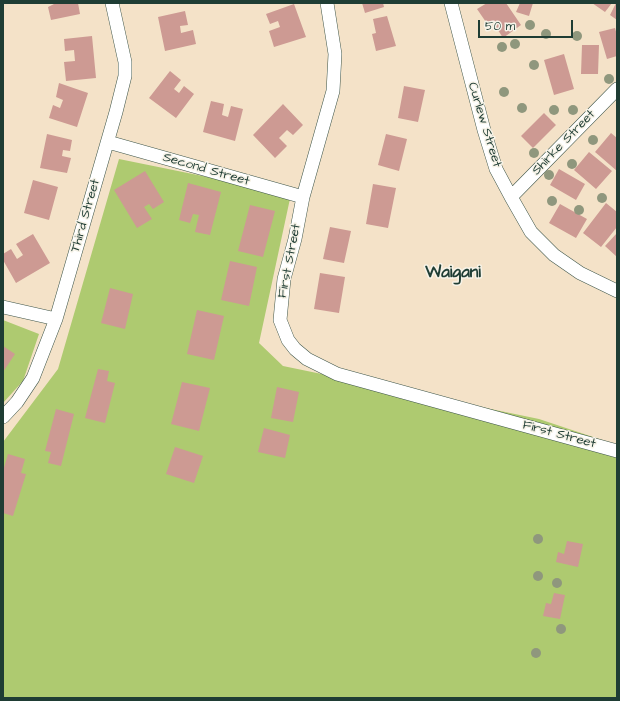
<!DOCTYPE html>
<html>
<head>
<meta charset="utf-8">
<style>
	body { margin:0 }
	#map { position:relative; width:620px; height:701px; overflow:hidden; background:#f4e2c8; font-family:"Architects Daughter",sans-serif }
	canvas { display:block }
	.frame { position:absolute; inset:0; border:4px solid #1f3d34; pointer-events:none }
	.scale { position:absolute; left:478px; top:20px; width:95px; height:18px; box-sizing:border-box; border:2px solid #1f3d34; border-top:0; padding-left:5px; font-size:12px; line-height:14px; white-space:nowrap; color:#1f3d34; -webkit-text-stroke:3px #f7f3e8; paint-order:stroke }
</style>
</head>
<body>
<div id="map">
<canvas width="620" height="701"></canvas>
<div class="frame"></div>
<div class="scale">50 m</div>
</div>
<script>
const context = document.querySelector('canvas').getContext('2d');
context.lineJoin = 'round';
function paint(path, color) { context.fillStyle = color; context.fill(path, 'evenodd'); }
const toPath = rows => new Path2D(rows.map(r => 'M' + r).join(''));
function trace(path, color, width, dash) { context.strokeStyle = color; context.lineWidth = width; context.lineCap = dash ? 'butt' : 'round'; context.setLineDash(dash || []); context.stroke(path); }
function write(font, color, halo, rows, align = 'center') {
  context.font = font + ' "Architects Daughter",sans-serif'; context.lineWidth = 3; context.setLineDash([]); context.textBaseline = 'middle'; context.strokeStyle = halo; context.fillStyle = color; for (const [text, x, y, turn = 0] of rows) {
    context.save(); context.translate(x, y); context.rotate((+turn || 0) * Math.PI / 180); context.textAlign = isNaN(turn) ? turn : align; if (halo) context.strokeText(text, 0, 0); context.fillText(text, 0, 0); context.restore();
  }
}
const green = toPath([
	[119,159,291,194,259,343,283,366,539,419,617,445,617,698,3,698,3,442,58,369],
	[3,320,39,334,23,381,3,403]
]);
const building = toPath([
	[53,3,78,3,80,14,51,20,48,7,54,4],
	[362,3,383,3,384,7,365,13],
	[487,3,506,3,521,25,503,38,493,22,488,25,477,9],
	[520,3,533,3,529,16,516,12],
	[592,3,612,3,605,12],
	[616,3,617,3,617,20,610,15],
	[294,4,306,37,274,47,269,31,280,27,278,21,270,24,266,14],
	[185,11,188,25,180,26,181,33,193,30,196,44,165,51,158,17],
	[387,16,396,46,376,51,372,34,376,33,373,19],
	[615,28,617,35,617,56,607,59,599,32],
	[92,36,96,78,66,81,64,62,75,61,74,50,65,51,64,39],
	[582,45,599,45,598,74,581,74],
	[564,54,574,89,554,95,544,60],
	[170,71,181,80,174,89,179,93,184,86,194,94,176,118,149,98],
	[59,83,88,93,77,127,49,118,53,105,60,108,63,100,56,97],
	[404,86,425,90,418,122,398,118],
	[211,101,224,104,222,115,228,117,231,106,243,109,235,141,203,132],
	[283,104,303,125,293,135,287,130,279,138,287,146,275,158,253,135],
	[544,113,556,125,533,148,521,136],
	[611,133,617,138,617,171,595,152],
	[47,134,72,140,70,151,63,150,62,156,71,158,67,173,40,168],
	[386,134,407,139,399,171,378,165],
	[589,152,612,171,596,189,574,170],
	[559,169,585,184,576,200,550,185],
	[145,171,164,202,153,209,149,204,144,207,152,219,137,228,114,190],
	[33,180,58,187,49,220,24,213],
	[188,183,221,192,210,235,195,232,199,215,193,214,190,223,179,220],
	[373,184,396,188,388,228,366,224],
	[606,203,617,212,617,227,601,247,583,233],
	[560,204,587,219,576,238,549,223],
	[250,205,275,211,263,257,238,251],
	[330,227,351,231,344,263,323,259],
	[617,233,617,257,605,246],
	[33,234,50,263,16,283,3,260,3,254,11,249,17,259,23,255,16,244],
	[230,261,257,267,249,306,221,300],
	[320,273,345,277,339,313,314,309],
	[110,288,133,294,125,329,101,323],
	[197,310,224,316,214,360,187,354],
	[3,346,15,354,3,372],
	[98,369,109,371,107,381,115,383,105,423,85,418],
	[182,382,210,388,199,431,171,424],
	[277,387,299,392,293,422,271,418],
	[56,409,74,414,61,466,48,463,51,452,45,451],
	[264,428,290,435,285,458,258,452],
	[175,447,203,456,194,483,166,474],
	[8,454,25,459,21,473,26,474,13,516,3,513,3,471],
	[567,541,583,544,578,567,556,562,558,552,564,554],
	[554,593,565,595,560,619,543,616,546,603,551,604]
]);
const minor = toPath([
	[327,3,335,54,333,91,303,197,295,239,284,279,280,320,288,340,295,349,307,359,337,374,617,451],
	[451,3,484,130,496,169,511,197,531,232,554,255,580,273,617,291],
	[108,142,303,197],
	[511,197,617,89],
	[3,307,56,319],
	[3,417,17,402,33,378,56,319,116,112,125,76,125,62,112,3]
]);
const trees = [
	[530,25],
	[546,34],
	[577,36],
	[515,44],
	[502,47],
	[534,65],
	[609,79],
	[504,92],
	[522,108],
	[554,110],
	[573,110],
	[593,140],
	[534,153],
	[572,164],
	[549,175],
	[602,198],
	[552,201],
	[579,210],
	[538,539],
	[538,576],
	[557,583],
	[561,629],
	[536,653]
];
const streetNames = [
	["Curlew Street",484,125,73],
	["Shirke Street",564,143,-46],
	["Second Street",206,170,16],
	["Third Street",86,216,-74],
	["First Street",290,261,-79],
	["First Street",559,435,15]
];
const districtNames = [
	["Waigani",453,273]
];
paint(green, '#aeca70');
paint(building, '#cd9a93');
trace(minor, '#3f564a', 14);
trace(minor, '#fff', 13);
context.fillStyle = '#8f977d';
for (const [x, y] of trees) { context.beginPath(); context.arc(x, y, 5, 0, 2 * Math.PI); context.fill(); }
write('13px', '#1f3d34', '#f7f3e8', streetNames);
write('bold 17px', '#1f3d34', '#f7f3e8', districtNames);
</script>
</body>
</html>
